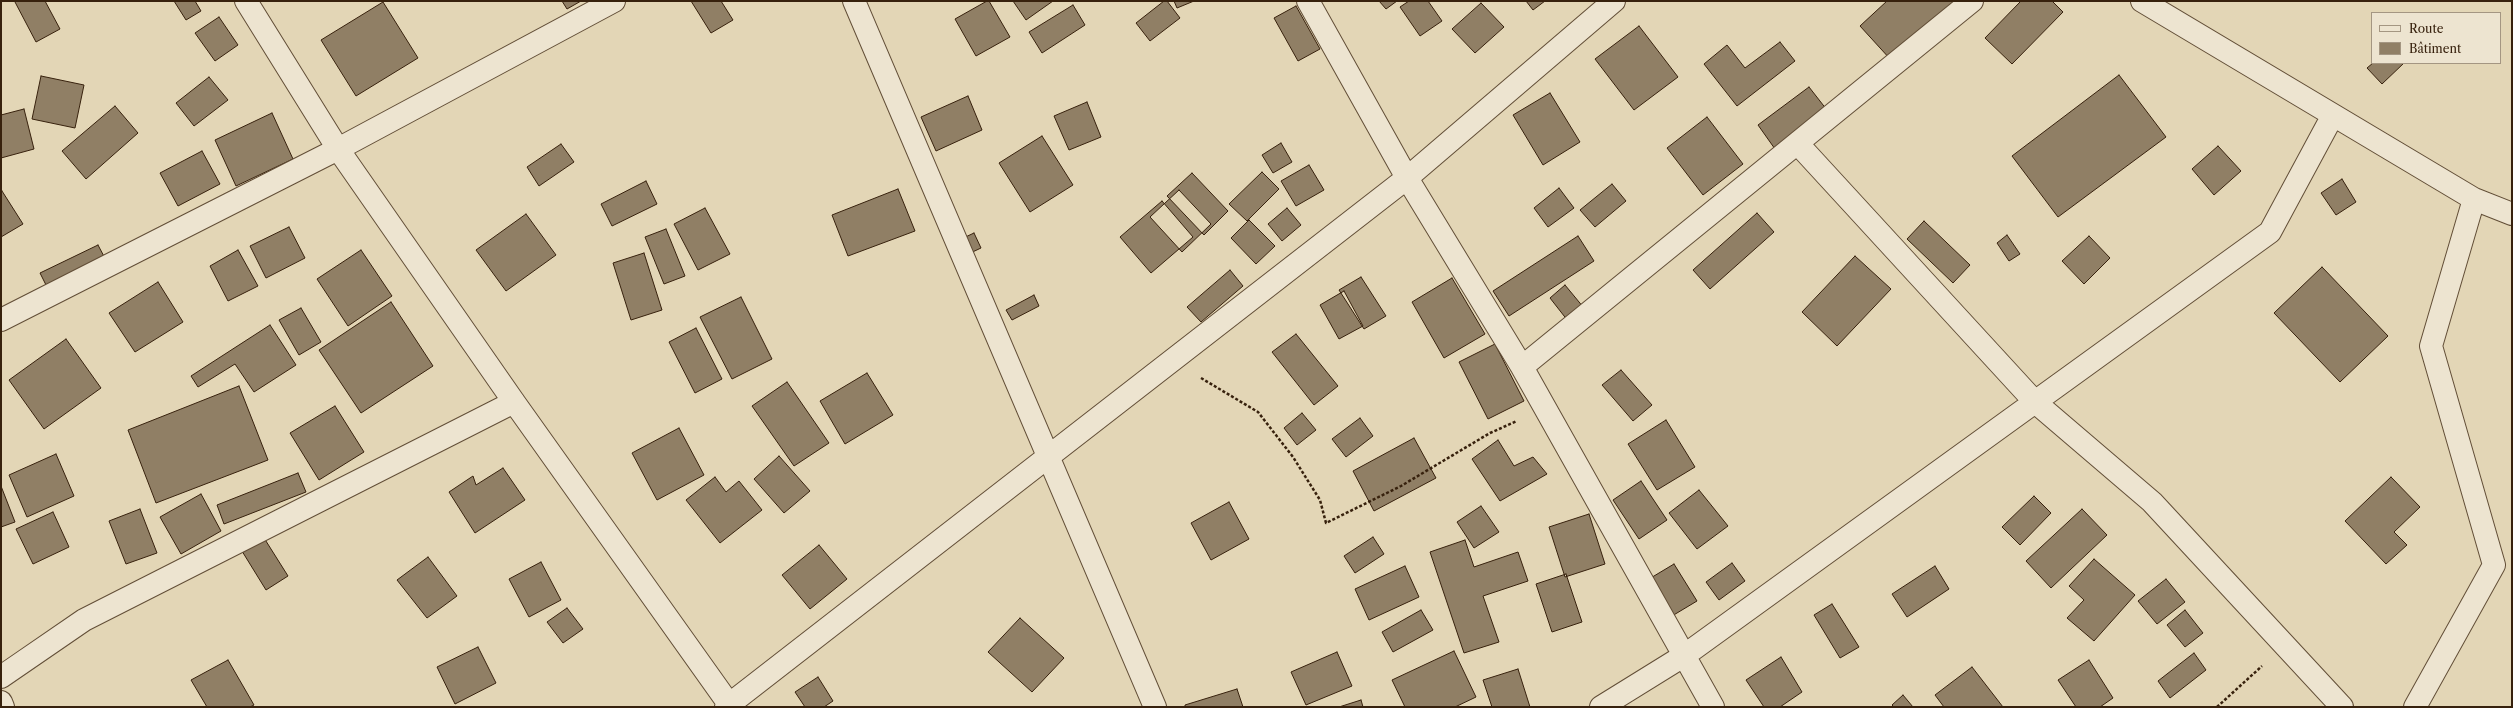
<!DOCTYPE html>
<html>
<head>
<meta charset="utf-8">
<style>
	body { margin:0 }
	#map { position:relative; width:2513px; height:708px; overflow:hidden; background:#e3d6b6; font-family:"Libre Caslon Text",serif }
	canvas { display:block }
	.frame { position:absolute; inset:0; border:2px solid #37210d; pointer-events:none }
	.legend { position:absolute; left:2371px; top:12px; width:130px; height:52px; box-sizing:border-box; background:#ede4d0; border:1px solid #a49682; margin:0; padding:5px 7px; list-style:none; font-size:12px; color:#37210d }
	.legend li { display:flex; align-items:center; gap:8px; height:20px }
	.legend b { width:20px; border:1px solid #a49682 }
</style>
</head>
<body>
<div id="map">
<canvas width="2513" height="708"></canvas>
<div class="frame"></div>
<ul class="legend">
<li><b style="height:5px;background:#ede4d0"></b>Route</li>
<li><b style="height:11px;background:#907f65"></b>Bâtiment</li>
</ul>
</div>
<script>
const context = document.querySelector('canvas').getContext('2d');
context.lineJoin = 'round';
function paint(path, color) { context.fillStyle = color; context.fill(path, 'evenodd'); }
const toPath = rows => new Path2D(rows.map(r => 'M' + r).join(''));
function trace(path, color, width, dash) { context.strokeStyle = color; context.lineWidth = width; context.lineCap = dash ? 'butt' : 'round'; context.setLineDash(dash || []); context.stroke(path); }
const building = toPath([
	[16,1,45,1,60,29,36,42,15,2,16,1],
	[174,1,195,1,201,11,186,20,174,1],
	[562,1,581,1,567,9,562,1],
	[691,1,721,1,733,20,711,33,691,1],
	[987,1,989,1,1010,37,976,56,955,19,987,1],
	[1013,1,1053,1,1026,20,1013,1],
	[1164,1,1167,1,1180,18,1150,41,1136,23,1164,1],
	[1174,1,1194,1,1177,8,1174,1],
	[1379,1,1397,1,1386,9,1379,1],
	[1409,1,1428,1,1442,21,1420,36,1400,7,1409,1],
	[1526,1,1545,1,1533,10,1526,1],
	[1887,1,1957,1,1891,60,1860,26,1887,1],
	[2021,1,2052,1,2063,12,2012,64,1985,38,2021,1],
	[383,2,418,58,356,96,321,40,383,2],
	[1481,3,1504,27,1475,53,1452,29,1481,3],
	[1073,5,1085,25,1042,53,1029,32,1073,5],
	[1296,6,1320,49,1298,61,1274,18,1296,6],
	[219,17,238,45,215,61,195,33,219,17],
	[1639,26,1678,77,1634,110,1595,59,1639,26],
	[1780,42,1795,61,1737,106,1704,64,1727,45,1745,68,1780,42],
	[2373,63,2404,63,2382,84,2367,68,2373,63],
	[2119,75,2166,137,2058,217,2012,156,2119,75],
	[41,76,84,85,75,128,32,119,41,76],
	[209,77,228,100,194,126,176,103,209,77],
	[1809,87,1827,110,1775,149,1758,125,1809,87],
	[1550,93,1580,142,1543,165,1513,115,1550,93],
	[968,96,982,130,936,151,921,117,968,96],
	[1087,102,1101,137,1069,150,1054,116,1087,102],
	[115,106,138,133,86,179,62,151,115,106],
	[24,109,34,149,1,158,1,115,24,109],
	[272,113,293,159,236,186,215,140,272,113],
	[1707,117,1743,164,1703,195,1667,148,1707,117],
	[1042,136,1073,185,1030,212,999,163,1042,136],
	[1281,143,1292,162,1273,173,1262,155,1281,143],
	[561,144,574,162,539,186,527,167,561,144],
	[2218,146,2241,171,2214,195,2192,169,2218,146],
	[202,151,220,184,178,206,160,173,202,151],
	[1309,165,1324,190,1296,206,1281,181,1309,165],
	[1262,172,1279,189,1247,221,1229,204,1262,172],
	[1192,173,1228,211,1204,235,1167,196,1192,173],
	[2342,179,2356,202,2336,215,2321,193,2342,179],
	[646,181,657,204,612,226,601,204,646,181],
	[1612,184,1626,201,1595,227,1580,210,1612,184],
	[1559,188,1574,208,1548,227,1534,208,1559,188],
	[898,189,915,231,848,256,832,215,898,189],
	[1179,190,1211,224,1182,252,1150,217,1179,190],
	[2,191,23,224,1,237,1,192,2,191],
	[1162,201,1193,237,1151,273,1120,237,1162,201],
	[705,208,730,254,698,270,674,224,705,208],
	[1287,208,1301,225,1282,241,1268,224,1287,208],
	[1757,213,1774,232,1710,289,1693,270,1757,213],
	[526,214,556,255,506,291,476,250,526,214],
	[1249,220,1275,246,1256,264,1231,238,1249,220],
	[1924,221,1970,265,1953,283,1907,239,1924,221],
	[289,227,305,258,266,278,250,246,289,227],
	[666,229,685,276,664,284,645,237,666,229],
	[974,233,981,248,964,256,957,241,974,233],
	[2007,235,2020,254,2009,261,1997,243,2007,235],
	[1578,236,1594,261,1509,316,1493,291,1578,236],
	[2089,236,2110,258,2084,284,2062,261,2089,236],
	[98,245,108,264,50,293,40,273,98,245],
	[238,250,258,286,228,301,210,266,238,250],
	[361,250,392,296,348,326,317,279,361,250],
	[644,253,662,310,631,320,613,263,644,253],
	[1855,256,1891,289,1837,346,1802,312,1855,256],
	[2322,267,2388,336,2340,382,2274,313,2322,267],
	[1230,270,1243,286,1201,322,1187,307,1230,270],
	[1361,277,1386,316,1364,329,1339,290,1361,277],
	[1452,278,1485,334,1444,358,1412,302,1452,278],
	[158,282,183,322,135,352,109,313,158,282],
	[1565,285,1584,308,1568,321,1550,298,1565,285],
	[1344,291,1363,326,1339,339,1320,305,1344,291],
	[1034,295,1039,306,1012,320,1006,310,1034,295],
	[741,297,772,359,732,379,700,317,741,297],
	[391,302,433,366,361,413,319,350,391,302],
	[301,308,321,342,299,355,279,320,301,308],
	[270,325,296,365,254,392,235,364,198,387,191,376,270,325],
	[696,328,722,379,695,393,669,342,696,328],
	[1296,334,1338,386,1314,405,1272,352,1296,334],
	[66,339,101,388,44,429,9,380,66,339],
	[1495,344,1524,401,1488,419,1459,362,1495,344],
	[1621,370,1652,405,1633,421,1602,385,1621,370],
	[867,373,893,415,845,444,820,401,867,373],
	[787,382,829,443,794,466,752,406,787,382],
	[239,386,268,460,156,503,128,430,239,386],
	[335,406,364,452,319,480,290,433,335,406],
	[1302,413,1316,430,1297,445,1284,428,1302,413],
	[1360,418,1373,436,1346,457,1332,439,1360,418],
	[1666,420,1695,467,1657,490,1628,444,1666,420],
	[679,428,704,475,657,500,632,453,679,428],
	[1414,438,1436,478,1374,511,1353,471,1414,438],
	[1498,440,1514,466,1533,457,1547,474,1500,501,1472,459,1498,440],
	[56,454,74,496,27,517,9,475,56,454],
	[779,456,810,491,784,513,754,479,779,456],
	[503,468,525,500,475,533,449,492,473,476,476,485,503,468],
	[298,473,306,492,224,524,217,505,298,473],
	[715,477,726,492,739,481,762,510,720,543,686,500,715,477],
	[2391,477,2420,507,2394,532,2407,545,2386,564,2345,521,2391,477],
	[1641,481,1667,520,1639,539,1613,500,1641,481],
	[1,486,15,522,1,527,1,486],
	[1699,490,1728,526,1697,549,1669,513,1699,490],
	[201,494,221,531,181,554,160,517,201,494],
	[2034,496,2051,513,2020,545,2002,527,2034,496],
	[1229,502,1249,539,1211,560,1191,523,1229,502],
	[1481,506,1499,532,1474,548,1457,522,1481,506],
	[140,509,157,553,126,564,109,521,140,509],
	[2082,509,2107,535,2051,588,2026,561,2082,509],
	[53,512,69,547,33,564,16,529,53,512],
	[1589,514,1605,564,1565,577,1549,527,1589,514],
	[259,530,288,576,266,590,237,543,259,530],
	[1373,537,1384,554,1355,573,1344,556,1373,537],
	[1465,540,1474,567,1518,552,1528,581,1483,596,1499,642,1464,653,1430,552,1465,540],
	[819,545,847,579,810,609,782,575,819,545],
	[428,557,457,596,427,618,397,580,428,557],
	[2094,559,2135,595,2094,641,2067,618,2084,600,2069,586,2094,559],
	[541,562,561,600,529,617,509,579,541,562],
	[1732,563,1745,581,1719,600,1706,582,1732,563],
	[1674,564,1697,601,1672,616,1649,579,1674,564],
	[1405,566,1419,597,1369,620,1355,589,1405,566],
	[1935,566,1949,589,1907,617,1892,594,1935,566],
	[1566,574,1582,622,1552,632,1536,584,1566,574],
	[2166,579,2185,602,2157,624,2138,601,2166,579],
	[1832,604,1859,647,1840,658,1814,615,1832,604],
	[567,608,583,629,563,643,547,622,567,608],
	[1421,610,1433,630,1393,652,1382,632,1421,610],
	[2185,610,2203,633,2185,647,2167,625,2185,610],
	[1020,618,1064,658,1032,692,988,652,1020,618],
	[478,647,496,683,455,704,437,667,478,647],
	[1454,651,1476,697,1455,707,1405,707,1392,680,1454,651],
	[1337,652,1352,686,1306,705,1291,672,1337,652],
	[2194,653,2206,670,2170,698,2158,681,2194,653],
	[1781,657,1802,692,1780,707,1764,707,1746,680,1781,657],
	[228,660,254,705,250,707,207,707,191,680,228,660],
	[2089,660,2113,698,2100,707,2076,707,2058,680,2089,660],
	[1972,667,2003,707,1944,707,1935,695,1972,667],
	[1518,669,1530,707,1492,707,1483,680,1518,669],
	[818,677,833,701,824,707,805,707,795,692,818,677],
	[1237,689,1243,707,1185,707,1185,705,1237,689],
	[1903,695,1913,707,1894,707,1892,705,1903,695],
	[1361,700,1363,707,1339,707,1361,700]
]);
const path = toPath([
	[1201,378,1258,412,1293,457,1320,500,1326,523,1401,486,1490,433,1517,421],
	[2217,707,2262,666]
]);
const minor = toPath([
	[246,1,338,149,514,402,731,707],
	[854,1,1155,707],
	[1308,1,1407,178,1522,367,1713,707],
	[2142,1,2474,199,2512,214],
	[1798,144,2035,402,2152,502,2342,707],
	[1,320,338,149,614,1],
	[1522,367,1972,1],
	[1,677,84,620,514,402],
	[1,702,3,707],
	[726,707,1407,178,1614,1],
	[1601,707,1685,655,2270,232,2333,115],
	[2415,707,2494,565,2431,346,2474,199]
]);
paint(building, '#907f65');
trace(building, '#37210d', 1);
trace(minor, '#624e37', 24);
trace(path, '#37210d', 2.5, [3, 2]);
trace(minor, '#ede4d0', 22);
</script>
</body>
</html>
